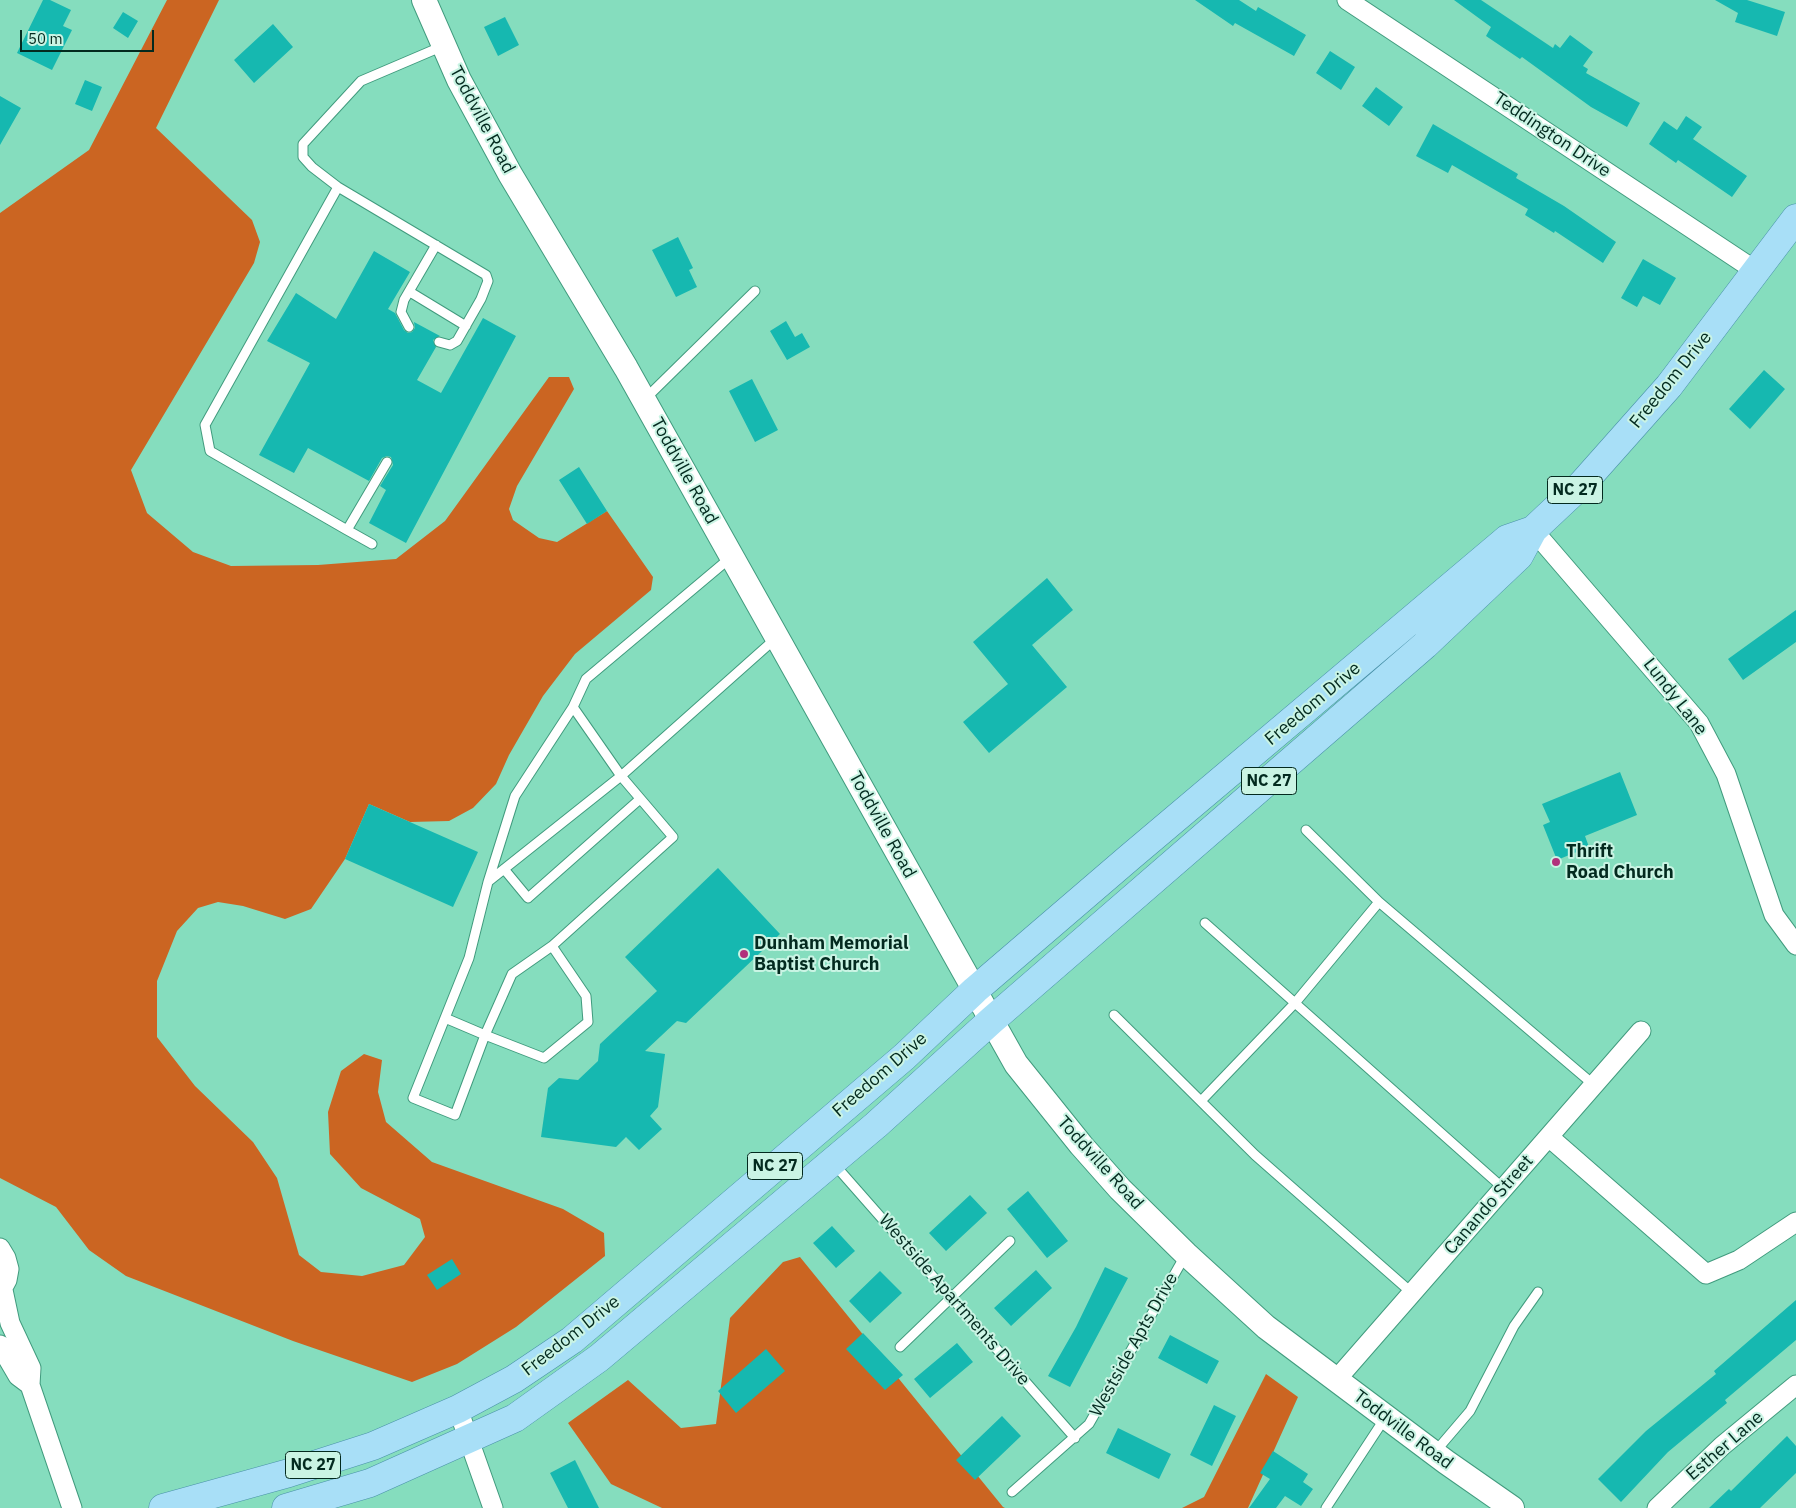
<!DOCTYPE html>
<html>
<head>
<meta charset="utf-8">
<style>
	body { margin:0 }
	#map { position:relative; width:1796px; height:1508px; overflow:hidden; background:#85ddbe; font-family:"IBM Plex Sans",sans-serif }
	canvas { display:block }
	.scale { position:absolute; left:20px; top:30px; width:134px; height:22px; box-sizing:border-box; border:2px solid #032a1f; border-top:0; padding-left:6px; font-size:15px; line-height:18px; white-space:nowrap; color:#032a1f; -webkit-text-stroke:4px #caf4e4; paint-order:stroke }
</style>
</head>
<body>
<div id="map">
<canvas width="1796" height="1508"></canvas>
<div class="scale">50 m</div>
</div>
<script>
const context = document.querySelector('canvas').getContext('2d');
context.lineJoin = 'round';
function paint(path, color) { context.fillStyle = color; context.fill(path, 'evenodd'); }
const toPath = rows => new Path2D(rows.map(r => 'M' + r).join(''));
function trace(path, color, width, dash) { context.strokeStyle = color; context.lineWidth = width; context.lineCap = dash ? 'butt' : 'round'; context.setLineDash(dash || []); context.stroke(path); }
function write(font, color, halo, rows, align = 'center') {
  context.font = font + ' "IBM Plex Sans",sans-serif'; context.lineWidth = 4; context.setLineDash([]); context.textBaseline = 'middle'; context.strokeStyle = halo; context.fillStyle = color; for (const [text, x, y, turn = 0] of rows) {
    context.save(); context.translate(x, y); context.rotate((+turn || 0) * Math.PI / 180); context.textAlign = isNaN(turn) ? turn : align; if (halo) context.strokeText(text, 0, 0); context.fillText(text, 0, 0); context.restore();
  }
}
const forest = toPath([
	[167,0,219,0,156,128,252,220,260,242,254,263,131,470,147,513,193,552,231,566,318,565,396,559,445,521,549,377,569,377,574,389,517,486,509,509,513,520,539,538,557,542,607,511,653,577,651,590,575,654,543,696,509,755,496,784,473,808,449,821,410,822,369,804,345,859,311,909,285,919,243,906,218,902,198,908,177,931,157,981,157,1037,195,1086,253,1142,277,1178,299,1255,321,1272,362,1276,404,1265,425,1237,420,1219,361,1188,330,1154,328,1112,341,1071,364,1054,382,1060,378,1092,386,1122,432,1162,563,1209,604,1233,605,1256,516,1327,457,1364,412,1382,293,1341,126,1276,89,1250,56,1207,0,1178,0,213,89,150],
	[800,1257,1003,1507,1005,1508,662,1508,611,1484,568,1423,628,1380,681,1428,716,1424,730,1318,783,1262],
	[1266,1374,1298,1397,1248,1508,1182,1508,1204,1497]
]);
const building = toPath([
	[43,0,50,0,71,10,63,26,72,30,52,70,17,53],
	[1195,0,1239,0,1256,11,1258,7,1306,35,1294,56,1235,23,1233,26],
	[1454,0,1481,0,1553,48,1555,44,1560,48,1570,35,1593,52,1583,66,1588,69,1586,73,1640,103,1627,127,1591,107,1522,57,1520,59,1486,36,1491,27],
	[1715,0,1747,0,1785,12,1777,36,1735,22,1738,13],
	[123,12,138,21,128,38,113,28],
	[505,17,519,45,498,56,484,27],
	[273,24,293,47,254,83,234,60],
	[1330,51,1355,67,1341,90,1316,73],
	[85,80,102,87,92,111,75,104],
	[1376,87,1403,107,1389,126,1362,106],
	[0,96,21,108,0,145],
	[1686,116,1702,127,1693,139,1747,176,1732,197,1678,160,1676,163,1649,144,1664,121,1677,130],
	[1433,124,1518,174,1516,178,1564,206,1616,242,1603,263,1555,231,1554,233,1525,215,1528,209,1452,165,1448,173,1416,156],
	[678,237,693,268,689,270,697,287,676,297,652,250],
	[374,251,410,272,388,309,395,313,404,330,408,333,412,332,415,328,414,322,440,336,433,340,436,347,417,380,441,393,483,318,516,336,406,543,369,523,386,490,380,486,393,465,391,457,387,456,382,458,369,481,308,448,294,473,259,455,310,363,267,341,296,293,336,319],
	[1643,259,1676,278,1660,305,1643,296,1637,307,1621,298],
	[786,321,795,337,802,333,810,347,787,360,770,331],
	[1764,370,1785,389,1750,429,1729,409],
	[752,379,778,430,755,442,729,391],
	[579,467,607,511,587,524,559,480],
	[1047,578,1073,610,1032,645,1067,687,989,753,963,722,1008,684,973,642],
	[1796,610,1796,642,1743,680,1728,659],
	[1620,772,1637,815,1585,836,1589,847,1557,860,1543,825,1550,822,1542,804],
	[369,804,478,852,453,907,345,859],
	[718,868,780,934,686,1023,677,1021,645,1051,665,1054,658,1107,650,1116,662,1129,639,1150,626,1137,616,1147,541,1137,548,1088,559,1078,578,1080,598,1061,600,1044,657,991,625,957],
	[1028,1191,1068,1241,1047,1258,1007,1209],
	[970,1195,987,1213,946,1251,929,1233],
	[832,1226,855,1251,836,1268,813,1243],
	[452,1259,461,1274,437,1290,427,1275],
	[1105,1267,1128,1278,1070,1387,1048,1376,1076,1327],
	[1036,1270,1052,1288,1011,1326,994,1308],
	[880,1271,902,1293,870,1323,849,1301],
	[1796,1300,1796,1340,1725,1400,1727,1403,1668,1452,1621,1502,1598,1479,1646,1431,1716,1374,1714,1371],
	[863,1333,903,1375,885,1390,846,1349],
	[1170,1335,1219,1361,1207,1384,1158,1358],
	[957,1343,973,1362,930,1398,914,1379],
	[766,1349,785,1371,736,1413,718,1391],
	[1214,1405,1236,1416,1212,1466,1190,1455],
	[1002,1416,1021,1436,975,1480,956,1460],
	[1118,1428,1171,1454,1159,1479,1106,1453],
	[1787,1436,1796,1446,1796,1473,1760,1508,1709,1508,1729,1489,1731,1491],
	[1273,1451,1308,1474,1303,1482,1313,1489,1301,1506,1285,1496,1276,1508,1249,1508,1270,1479,1260,1473],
	[575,1460,599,1508,568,1508,550,1473]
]);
const service = toPath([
	[338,187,205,425,210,451,347,530,387,462],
	[410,292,466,326],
	[409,327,401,312,404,300,436,245],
	[439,342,450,345,457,341,481,299,488,281,486,275,338,187,312,167,303,157,303,144,361,81,443,46],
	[644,400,755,291],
	[347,530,372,544],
	[730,558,586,679,573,707,515,796,488,882,469,958,413,1098,455,1115,485,1035,544,1058,588,1022,586,996,552,946,673,837,621,776,775,639],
	[1306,830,1379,902],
	[504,869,528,898,640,799],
	[489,881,621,776,573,707],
	[1205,923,1503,1188],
	[1114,1015,1255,1155,1412,1293],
	[445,1018,485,1035,512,974,552,946],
	[1201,1101,1295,1003,1379,902,1594,1085],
	[834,1164,1075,1438],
	[900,1347,1010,1241],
	[1435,1452,1470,1411,1514,1326,1538,1292],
	[1012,1492,1089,1424,1186,1254],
	[1326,1508,1385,1418]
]);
const minor = toPath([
	[1347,0,1756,271],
	[1533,530,1699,723,1726,774,1774,915,1796,945],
	[1549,1137,1706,1274,1739,1260,1796,1222],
	[0,1248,6,1258,9,1269,7,1280,0,1293],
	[3,1290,10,1323,31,1368,30,1385,72,1508],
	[0,1345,18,1376,30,1385],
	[1336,1380,1641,1031],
	[458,1409,493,1508],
	[1657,1508,1722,1446,1796,1385]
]);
const tertiary = toPath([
	[424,0,459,80,510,174,626,368,1016,1064,1081,1145,1120,1189,1186,1254,1266,1327,1446,1462,1512,1508]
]);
const primary = toPath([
	[163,1508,289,1473,373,1446,458,1409,514,1379,572,1340,904,1057,975,990,1130,857,1507,539,1533,530],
	[286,1508,370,1483,515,1418,599,1358,876,1125,992,1020,1425,645,1519,556,1533,530,1582,484,1669,386,1796,218]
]);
const markers = [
	[1556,862,5,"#b2317c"],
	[744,954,5,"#b2317c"]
];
const shields = [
	[1575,490,55],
	[1269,781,55],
	[775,1166,55],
	[313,1465,55]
];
const shieldNames = [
	["NC 27",1575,490],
	["NC 27",1269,781],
	["NC 27",775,1166],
	["NC 27",313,1465]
];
const streetNames = [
	["Toddville Road",482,120,62],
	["Teddington Drive",1552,135,34],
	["Freedom Drive",1671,380,-51],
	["Toddville Road",684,471,61],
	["Lundy Lane",1675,697,52],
	["Freedom Drive",1313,704,-40],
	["Toddville Road",882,825,61],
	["Freedom Drive",880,1075,-41],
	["Toddville Road",1100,1163,48],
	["Canando Street",1489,1205,-49],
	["Westside Apartments Drive",954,1300,49],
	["Freedom Drive",571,1336,-38],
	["Westside Apts Drive",1134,1345,-61],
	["Toddville Road",1403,1430,37],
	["Esther Lane",1725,1446,-41]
];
const poiNames = [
	["Thrift",1566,852],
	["Road Church",1566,873],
	["Dunham Memorial",754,944],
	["Baptist Church",754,965]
];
paint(forest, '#cb6522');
paint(building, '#16b8b0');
trace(service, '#419b7e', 11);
trace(minor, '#419b7e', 21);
trace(tertiary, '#419b7e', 26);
trace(primary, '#4991a8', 29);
trace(service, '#fff', 9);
trace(minor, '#fff', 19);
trace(tertiary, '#fff', 24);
trace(primary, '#a8dff7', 28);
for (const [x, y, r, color] of markers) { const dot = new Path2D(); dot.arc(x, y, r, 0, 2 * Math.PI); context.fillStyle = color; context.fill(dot); trace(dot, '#caf4e4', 2); }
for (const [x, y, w] of shields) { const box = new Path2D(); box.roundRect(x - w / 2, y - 13.5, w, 27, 4); context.fillStyle = '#caf4e4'; context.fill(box); trace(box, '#032a1f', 1); }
write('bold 16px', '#032a1f', null, shieldNames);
write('18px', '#032a1f', '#caf4e4', streetNames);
write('bold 18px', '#032a1f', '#caf4e4', poiNames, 'left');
</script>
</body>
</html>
